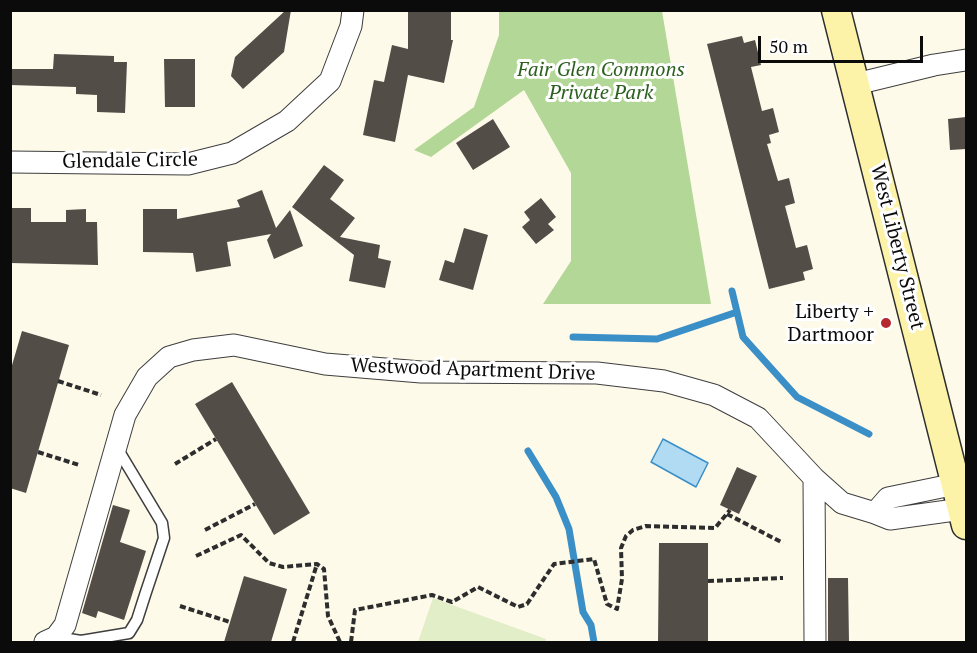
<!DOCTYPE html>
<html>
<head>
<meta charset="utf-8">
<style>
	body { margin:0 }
	#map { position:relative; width:977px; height:653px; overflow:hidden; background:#fefaea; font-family:"PT Serif",serif }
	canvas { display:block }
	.frame { position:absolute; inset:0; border:12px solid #0b0b0b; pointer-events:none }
	.scale { position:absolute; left:758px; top:36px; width:165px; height:27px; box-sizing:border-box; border:3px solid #0b0b0b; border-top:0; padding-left:8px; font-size:18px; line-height:21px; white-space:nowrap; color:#0b0b0b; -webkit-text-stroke:4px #fff; paint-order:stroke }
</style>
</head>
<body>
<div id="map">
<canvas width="977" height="653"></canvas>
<div class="frame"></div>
<div class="scale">50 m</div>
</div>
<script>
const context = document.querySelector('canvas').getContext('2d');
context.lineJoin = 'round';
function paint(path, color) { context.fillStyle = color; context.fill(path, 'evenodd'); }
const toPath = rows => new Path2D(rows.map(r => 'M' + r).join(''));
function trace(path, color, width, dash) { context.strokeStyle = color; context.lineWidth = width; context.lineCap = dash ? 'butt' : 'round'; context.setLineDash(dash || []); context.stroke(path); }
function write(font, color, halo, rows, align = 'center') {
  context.font = font + ' "PT Serif",serif'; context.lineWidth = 6; context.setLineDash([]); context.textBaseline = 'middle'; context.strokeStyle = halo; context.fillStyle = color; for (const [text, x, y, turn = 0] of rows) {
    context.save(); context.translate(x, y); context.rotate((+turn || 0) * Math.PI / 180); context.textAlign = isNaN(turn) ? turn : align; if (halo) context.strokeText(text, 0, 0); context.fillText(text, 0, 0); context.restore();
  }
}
const forest = toPath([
	[499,11,662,11,711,304,543,304,571,261,571,173,524,90,431,157,414,150,474,107,499,35]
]);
const pitch = toPath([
	[433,598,546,639,545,642,418,642]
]);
const water = toPath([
	[663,439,708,463,696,487,651,462,663,439]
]);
const stream = toPath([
	[732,291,743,337,797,397,869,434],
	[573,337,657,339,737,312],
	[528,451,556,497,569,529,583,612,591,625,594,642]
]);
const building = toPath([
	[286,10,291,10,284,52,243,89,231,76,235,57],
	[408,10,451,10,451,40,453,40,444,83,408,75,395,142,363,135,374,80,384,82,392,45,408,49],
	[742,36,744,43,755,40,761,65,751,67,762,111,773,108,779,132,769,135,771,143,767,144,778,181,789,178,795,203,785,206,796,248,807,245,813,269,803,272,805,280,769,289,707,44],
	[54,54,114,56,114,62,127,62,125,113,97,112,97,95,76,94,76,87,10,85,10,69,53,69],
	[164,59,195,59,195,107,165,107],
	[966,117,966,149,950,150,948,119],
	[493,119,510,147,473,170,456,143],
	[324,165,344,180,330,199,355,218,340,237,380,245,378,258,391,261,385,288,349,281,354,255,292,207],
	[262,190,276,228,290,210,303,246,274,259,267,240,271,234,227,242,231,266,196,272,193,253,143,252,143,209,177,209,177,219,240,207,237,200],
	[541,198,556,217,548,224,554,230,536,244,522,227,530,220,524,212],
	[12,208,31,208,31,222,66,222,66,210,86,209,86,222,97,222,98,265,10,263],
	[464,228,488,235,473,290,439,280,445,260,454,263],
	[22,331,69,345,26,493,10,488,10,372],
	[232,382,310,513,274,535,195,404],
	[737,467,757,476,739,514,720,505],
	[113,505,130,510,120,542,146,551,124,620,98,611,96,618,82,613],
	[659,543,708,543,708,642,658,642],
	[244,576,287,589,271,642,224,642],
	[828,578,848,578,849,642,828,642]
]);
const path = toPath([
	[58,381,101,395],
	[38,452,79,465],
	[175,464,216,439],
	[727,514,783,543],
	[205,530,255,504],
	[196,556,241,535,269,563,283,567,317,564,324,569,328,616,340,642],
	[708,581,783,578],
	[180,606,230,622],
	[293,642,317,564],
	[351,642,355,610,432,595,452,602,478,587,518,607,527,604,554,564,594,559,607,604,617,609,622,579,621,548,626,536,633,530,646,526,715,528,730,510]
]);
const service = toPath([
	[56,637,81,641,129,633,137,620,145,595,164,538,162,523,117,448]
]);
const minor = toPath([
	[856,84,934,65,966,60],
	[10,162,188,164,232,153,287,121,330,81,351,26,353,10],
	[814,478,815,642],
	[956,484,888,498,875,513,890,519,962,509],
	[45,642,56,637,65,625,125,415,147,377,169,357,193,350,234,345,325,364,421,372,597,373,664,381,714,395,758,418,814,478,842,503,875,513]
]);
const secondary = toPath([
	[836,10,966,525]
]);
const markers = [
	[886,323,6,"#b5292f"]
];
const parkNames = [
	["Fair Glen Commons",601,70],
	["Private Park",601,93]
];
const streetNames = [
	["Glendale Circle",130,161,-1],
	["West Liberty Street",897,247,76],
	["Westwood Apartment Drive",473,370,2]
];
const poiNames = [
	["Liberty +",874,312],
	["Dartmoor",874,335]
];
paint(forest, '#b3d796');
paint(pitch, '#e1eec7');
paint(water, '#b1daf3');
trace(water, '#3b8fc7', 1.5);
trace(stream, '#3b8fc7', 7);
paint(building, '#534d48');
trace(service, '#3e3e3e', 13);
trace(minor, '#3e3e3e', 23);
trace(secondary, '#2d2d2d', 31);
trace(path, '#2d2d2d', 4, [6, 3]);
trace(service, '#fff', 10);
trace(minor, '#fff', 21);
trace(secondary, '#fcf3a8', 28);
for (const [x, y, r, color] of markers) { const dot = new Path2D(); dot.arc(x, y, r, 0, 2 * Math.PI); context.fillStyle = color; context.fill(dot); trace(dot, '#fff', 2); }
write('italic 20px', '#2c601f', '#fff', parkNames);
write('20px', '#0b0b0b', '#fff', streetNames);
write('20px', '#0b0b0b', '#fff', poiNames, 'right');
</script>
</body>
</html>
